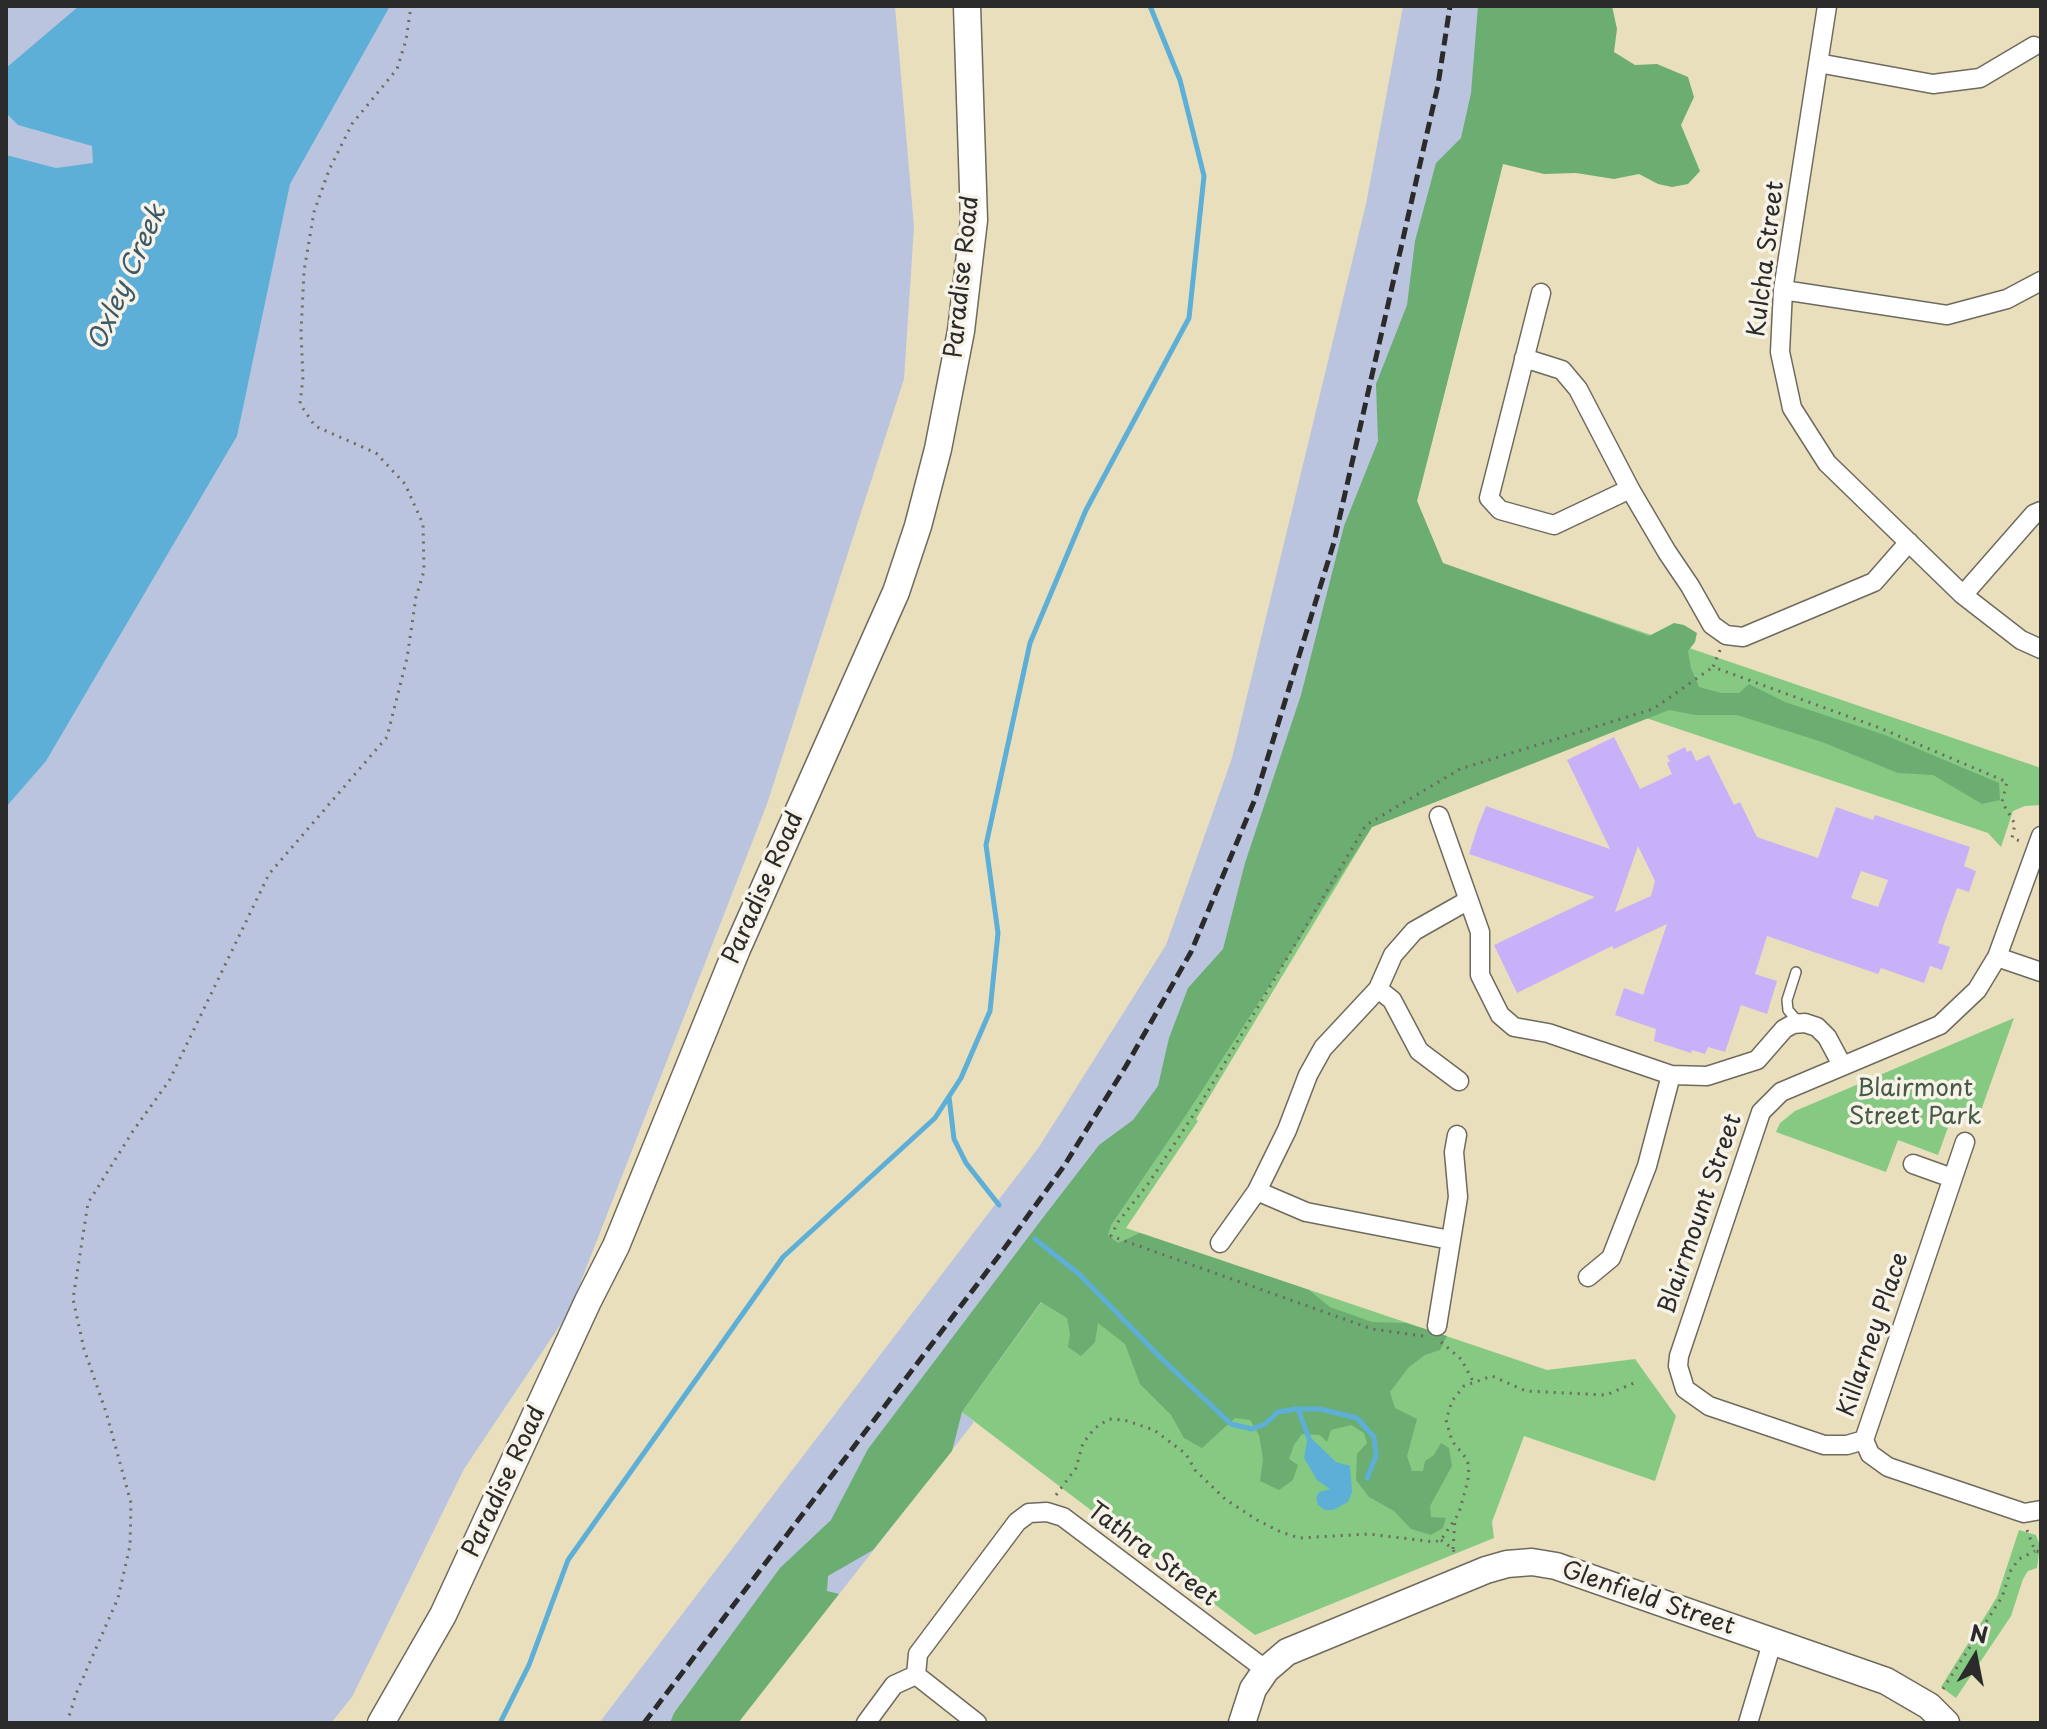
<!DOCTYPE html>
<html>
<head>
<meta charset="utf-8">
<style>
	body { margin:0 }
	#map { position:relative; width:2047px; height:1729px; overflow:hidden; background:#eadfbc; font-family:"Playpen Sans",sans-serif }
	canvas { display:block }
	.frame { position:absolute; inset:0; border:8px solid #2b2b2b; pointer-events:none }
	.north { position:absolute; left:1935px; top:1617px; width:80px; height:80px; -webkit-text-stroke:6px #f7f3e8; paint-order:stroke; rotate:10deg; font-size:22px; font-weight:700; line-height:32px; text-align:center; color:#2b2b2b }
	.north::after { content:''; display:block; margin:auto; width:28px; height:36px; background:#2b2b2b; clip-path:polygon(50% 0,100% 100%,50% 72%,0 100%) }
</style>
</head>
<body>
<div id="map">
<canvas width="2047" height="1729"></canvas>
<div class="frame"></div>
<div class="north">N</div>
</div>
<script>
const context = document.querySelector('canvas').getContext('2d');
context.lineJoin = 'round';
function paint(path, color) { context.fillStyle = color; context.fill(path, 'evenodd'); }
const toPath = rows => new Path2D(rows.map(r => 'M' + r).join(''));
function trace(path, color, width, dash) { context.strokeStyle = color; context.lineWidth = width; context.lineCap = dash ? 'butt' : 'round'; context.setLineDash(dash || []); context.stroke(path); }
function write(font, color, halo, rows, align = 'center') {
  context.font = font + ' "Playpen Sans",sans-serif'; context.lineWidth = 7; context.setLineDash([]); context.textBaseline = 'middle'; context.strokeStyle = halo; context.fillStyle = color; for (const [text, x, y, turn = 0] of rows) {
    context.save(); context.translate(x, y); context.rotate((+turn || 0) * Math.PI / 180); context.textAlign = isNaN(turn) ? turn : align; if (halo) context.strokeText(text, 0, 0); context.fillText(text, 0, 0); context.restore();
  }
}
const industrial = toPath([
	[6,6,895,6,914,227,904,379,767,804,569,1312,464,1469,352,1697,331,1723,6,1723],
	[1403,6,1534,6,1503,164,1417,501,1349,725,1095,1228,962,1411,974,1422,738,1723,599,1723,1039,1147,1166,945,1232,758,1366,204]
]);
const green = toPath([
	[1417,501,1443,564,2041,768,2041,805,2025,806,2013,811,2001,847,1988,833,1646,718,1372,827,1196,1119,1198,1121,1126,1228,1547,1370,1635,1359,1676,1416,1655,1481,1524,1436,1492,1522,1494,1538,1255,1635,962,1412,1095,1228,1162,1126],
	[2014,1018,1979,1116,1955,1108,1938,1155,1898,1140,1886,1172,1776,1132,1780,1123,1795,1111],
	[2019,1530,2036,1535,2040,1546,2037,1568,2028,1571,2023,1579,2011,1616,1956,1698,1941,1687,1997,1597]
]);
const forest = toPath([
	[1478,6,1612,6,1617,29,1614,52,1635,65,1657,64,1688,77,1694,97,1681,125,1700,171,1688,184,1672,187,1658,184,1639,174,1614,179,1576,173,1544,174,1503,164,1417,501,1443,563,1649,636,1674,623,1684,625,1697,633,1695,642,1688,651,1691,668,1699,687,1721,693,1739,693,1749,684,1785,702,1885,735,1999,783,2000,800,1982,804,1933,775,1898,773,1822,742,1737,715,1696,715,1669,710,1372,827,1188,1112,1111,1225,1108,1235,1118,1243,1140,1233,1309,1290,1330,1307,1372,1322,1406,1323,1447,1336,1440,1350,1425,1355,1408,1368,1390,1392,1395,1408,1417,1419,1407,1456,1412,1471,1423,1471,1425,1461,1434,1455,1441,1443,1449,1448,1452,1466,1430,1506,1431,1517,1446,1518,1443,1528,1431,1535,1411,1529,1394,1511,1369,1497,1356,1480,1357,1454,1367,1443,1364,1433,1351,1425,1331,1430,1327,1442,1320,1435,1302,1434,1294,1445,1289,1459,1298,1465,1293,1480,1279,1490,1260,1481,1263,1459,1259,1435,1250,1420,1235,1418,1202,1448,1184,1438,1171,1415,1140,1384,1125,1344,1098,1323,1095,1342,1081,1356,1068,1347,1070,1334,1067,1318,1041,1302,962,1412,952,1451,873,1550,828,1576,827,1591,839,1594,738,1723,670,1723,674,1713,780,1568,831,1520,868,1449,1042,1219,1099,1145,1133,1120,1158,1086,1169,1038,1188,988,1223,949,1245,863,1301,695,1344,526,1378,441,1376,384,1407,305,1415,241,1436,163,1461,138,1471,93]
]);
const water = toPath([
	[79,6,390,6,290,184,237,436,46,761,6,807,6,155,56,168,93,163,92,146,18,125,6,113,6,68],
	[1311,1438,1336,1462,1350,1466,1352,1492,1348,1502,1333,1510,1325,1510,1318,1505,1316,1498,1319,1492,1330,1489,1317,1480,1304,1458,1307,1441]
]);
const stream = toPath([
	[949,1097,954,1139,966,1163,999,1205],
	[1035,1239,1079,1274,1161,1358,1231,1424,1252,1429,1265,1424,1278,1412,1296,1409,1320,1409,1357,1418,1374,1437,1376,1456,1367,1478],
	[1298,1409,1311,1444],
	[500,1723,529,1665,568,1560,783,1257,935,1118,961,1078,990,1011,998,933,986,845,1030,643,1086,510,1189,318,1204,176,1180,80,1150,6]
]);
const building = toPath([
	[1614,737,1640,789,1672,774,1667,763,1670,761,1667,756,1685,747,1687,752,1691,750,1696,761,1709,755,1734,805,1740,802,1757,837,1818,858,1836,807,1873,820,1875,815,1970,847,1964,866,1976,871,1969,892,1957,888,1944,924,1938,943,1950,947,1942,970,1930,966,1924,983,1881,968,1878,974,1767,936,1755,974,1777,981,1767,1014,1741,1005,1725,1052,1708,1047,1705,1054,1692,1050,1691,1053,1654,1041,1656,1029,1615,1015,1624,988,1643,995,1667,924,1614,949,1612,946,1517,993,1494,945,1595,897,1469,854,1478,826,1486,806,1610,849,1567,760],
	[1638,846,1655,881,1651,896,1615,912],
	[1861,871,1888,880,1878,907,1851,898]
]);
const path = toPath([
	[1720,650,1713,667,1880,728,2007,782,2002,802,2015,824,2012,838,2022,842],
	[1423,1336,1372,1329,1111,1236,1118,1222,1148,1184,1198,1108,1366,825,1460,769,1653,709,1713,667],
	[1441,1342,1461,1359,1473,1381],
	[1056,1495,1076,1468,1083,1443,1095,1428,1109,1419,1124,1420,1154,1430,1186,1454,1195,1470,1225,1499,1257,1520,1281,1532,1299,1538,1369,1534,1434,1542,1441,1540,1459,1513,1468,1480,1469,1466,1466,1458,1452,1441,1446,1420,1452,1401,1464,1386,1492,1376,1526,1391,1606,1395,1634,1383],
	[2027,1530,2035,1551,2041,1552],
	[1441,1540,1453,1549,1456,1557],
	[1453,1549,1455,1519],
	[1943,1689,2002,1597,2011,1570,2019,1559,2035,1551],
	[67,1723,76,1694,118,1598,130,1546,131,1503,106,1412,84,1349,73,1299,88,1203,133,1131,169,1081,269,874,387,737,407,658,416,597,424,571,423,524,405,484,376,453,315,426,300,404,303,377,301,333,304,271,314,212,329,170,352,124,397,69,406,40,411,6]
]);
const lane = toPath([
	[1796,972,1787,1000,1788,1010,1794,1017,1802,1022]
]);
const street = toPath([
	[1827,6,1783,290,1780,352,1792,408,1827,463,1963,595,2021,640,2041,649],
	[1818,63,1933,84,1980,78,2034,46],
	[1783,290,1947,315,2007,299,2041,281],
	[1541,293,1489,498,1500,510,1554,525,1630,489],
	[1524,358,1562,370,1578,389,1630,489,1667,552,1690,586,1712,625,1726,635,1743,637,1874,582,1909,542],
	[1963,595,2034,514,2041,511],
	[1439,816,1480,932,1480,975,1500,1015,1514,1027,1548,1033,1671,1075,1707,1076,1757,1060,1784,1029,1793,1024,1805,1023,1817,1027,1827,1037,1842,1065],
	[1997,957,2041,972],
	[1378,989,1392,1000,1419,1051,1459,1081],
	[1965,1142,1864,1440,1847,1445,1824,1445,1709,1406,1685,1389,1678,1366,1679,1356,1761,1112,1781,1092,1940,1025,1977,990,1997,957,2041,836],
	[1913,1164,1952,1178],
	[1257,1191,1306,1212,1450,1240],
	[1220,1243,1257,1191,1287,1130,1308,1075,1323,1048,1378,989,1393,955,1414,931,1467,901],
	[1588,1277,1611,1258,1647,1166,1671,1075],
	[1437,1326,1458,1197,1454,1152,1457,1135],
	[1864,1440,1870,1454,1888,1467,2024,1513,2041,1510],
	[916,1675,977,1723],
	[866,1723,894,1685,916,1675,918,1654,1017,1522,1029,1513,1047,1512,1063,1517,1266,1670],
	[1748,1723,1772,1643]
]);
const secondary = toPath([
	[381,1723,443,1615,588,1301,616,1246,737,949,896,592,918,526,938,449,961,331,974,220,967,6],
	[1242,1723,1253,1689,1266,1670,1287,1652,1486,1570,1507,1564,1532,1562,1556,1566,1886,1681,1929,1706,1946,1723]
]);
const rail = toPath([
	[644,1723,998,1257,1064,1166,1126,1066,1191,952,1255,799,1334,542,1438,85,1450,6]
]);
const streetNames = [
	["Kulcha Street",1767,259,-83],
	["Paradise Road",963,277,-84],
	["Paradise Road",764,888,-66],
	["Blairmount Street",1701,1214,-71],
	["Killarney Place",1874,1335,-71],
	["Paradise Road",505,1482,-65],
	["Tathra Street",1152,1555,37],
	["Glenfield Street",1648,1599,19]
];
const parkNames = [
	["Blairmont",1915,1089],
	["Street Park",1915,1117]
];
const waterNames = [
	["Oxley Creek",128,278,-66]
];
paint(industrial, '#bac4de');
paint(green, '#86c983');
paint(forest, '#6cad71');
paint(water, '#5dafd8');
trace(stream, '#5dafd8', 5);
paint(building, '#c8b1f9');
trace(lane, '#6e6a5e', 12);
trace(street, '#6e6a5e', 21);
trace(secondary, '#6e6a5e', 29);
trace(path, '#6e6a5e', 3, [2, 6]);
trace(lane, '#fff', 9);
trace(street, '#fff', 18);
trace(secondary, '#fff', 26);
trace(rail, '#2b2b2b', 5, [12, 6]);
write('24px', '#2b2b2b', '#f7f3e8', streetNames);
write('24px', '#465a45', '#f7f3e8', parkNames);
write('italic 26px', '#3c5968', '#f7f3e8', waterNames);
</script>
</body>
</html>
